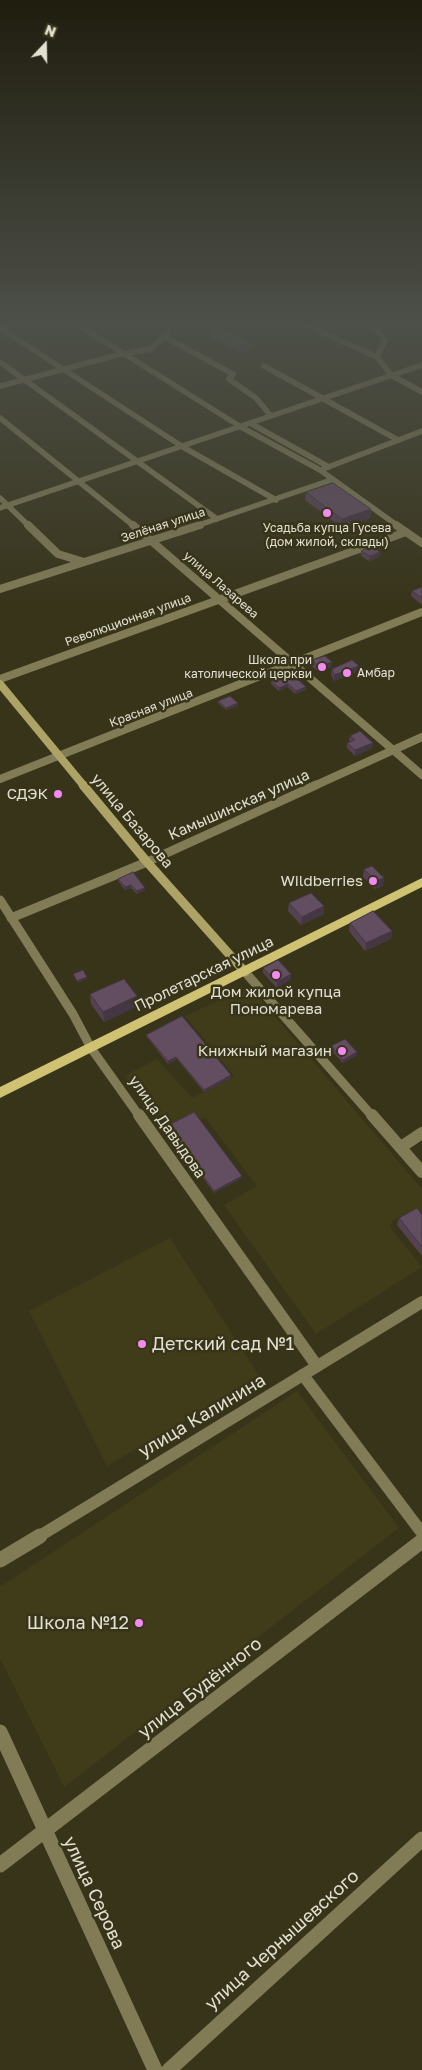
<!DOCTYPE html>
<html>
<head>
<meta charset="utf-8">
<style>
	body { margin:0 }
	#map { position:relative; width:422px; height:2070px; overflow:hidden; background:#38341a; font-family:"Golos Text",sans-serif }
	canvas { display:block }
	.north { position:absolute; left:20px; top:20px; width:50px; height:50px; -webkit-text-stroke:4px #38341a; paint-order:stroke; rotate:21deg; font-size:14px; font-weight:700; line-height:20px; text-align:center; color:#e2e0d1 }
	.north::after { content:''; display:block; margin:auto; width:18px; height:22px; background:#e2e0d1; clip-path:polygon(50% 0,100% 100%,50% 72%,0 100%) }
</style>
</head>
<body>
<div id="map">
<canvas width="422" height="2070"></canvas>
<div class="north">N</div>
</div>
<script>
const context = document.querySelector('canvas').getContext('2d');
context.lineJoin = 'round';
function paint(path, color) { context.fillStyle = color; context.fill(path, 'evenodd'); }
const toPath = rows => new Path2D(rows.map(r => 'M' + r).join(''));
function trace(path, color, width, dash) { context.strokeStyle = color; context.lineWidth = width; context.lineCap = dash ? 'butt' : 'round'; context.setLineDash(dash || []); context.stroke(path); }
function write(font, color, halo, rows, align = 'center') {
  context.font = font + ' "Golos Text",sans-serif'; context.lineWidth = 5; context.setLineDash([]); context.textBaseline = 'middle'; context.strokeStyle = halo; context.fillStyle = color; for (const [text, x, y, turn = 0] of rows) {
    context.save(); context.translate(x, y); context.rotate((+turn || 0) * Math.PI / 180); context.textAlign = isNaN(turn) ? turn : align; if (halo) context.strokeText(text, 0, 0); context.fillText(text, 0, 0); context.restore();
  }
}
const built = toPath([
	[244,989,254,992,422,1189,422,1214,417,1208,392,1221,390,1227,422,1267,316,1334,224,1205,257,1186,205,1117,167,1135,125,1076,157,1059,192,1098,234,1076,185,1016],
	[170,1238,260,1377,107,1466,29,1311],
	[297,1391,399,1528,64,1787,0,1658,0,1587]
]);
const minorFar4 = toPath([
	[72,321,241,427],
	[297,321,377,357,391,375,422,392],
	[369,321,385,340,377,357],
	[0,328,183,447,276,500],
	[0,329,23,321],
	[165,337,233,374,229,379,256,398,271,416],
	[0,362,217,519],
	[264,366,398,440],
	[0,386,121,354,151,349,168,332,166,326,151,321],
	[0,418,134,526],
	[250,423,422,365],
	[0,498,29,526],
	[196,526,331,480]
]);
const minorFar3 = toPath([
	[28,525,58,554,84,562],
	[133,525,422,775],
	[0,589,200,525],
	[0,679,406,532],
	[0,779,422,612],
	[314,786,422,737]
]);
const minorFar2 = toPath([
	[0,900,73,1014,91,1048,140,1117],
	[11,918,147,862,316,785],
	[245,972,373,1117]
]);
const minorFar1 = toPath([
	[139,1115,317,1366],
	[372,1115,422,1172],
	[401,1147,422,1133],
	[303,1375,422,1533]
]);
const minor = toPath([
	[0,1732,155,2070],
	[0,1865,422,1541],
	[169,2070,422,1839]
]);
const tertiaryFar3 = toPath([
	[241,427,320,470,398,526],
	[323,469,422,431],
	[0,508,250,423,329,467]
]);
const tertiaryFar2 = toPath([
	[396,525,422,543]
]);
const tertiaryFar1 = toPath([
	[38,1537,422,1302]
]);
const tertiary = toPath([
	[0,1560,40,1536]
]);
const secondaryFar1 = toPath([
	[0,684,84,786]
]);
const secondary = toPath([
	[83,785,147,862,245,972]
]);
const primary = toPath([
	[422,878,422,887,0,1098,0,1087,422,878]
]);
const wall = toPath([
	[212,330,251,349,241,353,212,338],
	[306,492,371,509,370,518,341,527,305,500],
	[361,551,380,552,379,557,369,561,361,556],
	[422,587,422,603,421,604,411,596,412,591],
	[312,660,332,667,319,672,311,666],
	[332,669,358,671,334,681,331,674],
	[291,673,306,690,295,694,288,687,279,691,271,684,271,681],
	[218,701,238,706,226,710,218,703],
	[350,736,372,748,355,756,347,748,347,743,350,742,349,741],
	[364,869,383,886,375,889,363,877],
	[118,879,145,890,137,894,131,888,125,890,118,881],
	[289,903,324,906,324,914,301,925,288,911],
	[350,923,392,931,391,939,365,951,349,931],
	[263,968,291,974,291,979,277,988,263,973],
	[90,994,138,1006,104,1022,91,1004],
	[146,1035,231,1078,204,1092,177,1059,168,1064,147,1037],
	[331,1046,357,1052,357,1055,343,1063,330,1049],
	[167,1126,242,1178,214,1193,167,1128],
	[422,1215,422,1256,397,1225,399,1218]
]);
const shadedWall = toPath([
	[251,342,251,349,241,353,241,345],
	[371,509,370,518,341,527,342,519],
	[380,552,379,557,369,561,370,556],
	[332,662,332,667,319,672,319,667],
	[359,666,358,671,334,681,334,675],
	[288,684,288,687,279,691,279,688],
	[306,687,306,690,295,694,296,691],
	[238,703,238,706,226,710,226,708],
	[373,743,372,748,355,756,355,750],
	[384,878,383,886,375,889,376,881],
	[131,885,131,888,125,890,125,887],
	[145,888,145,890,137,894,137,891],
	[324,906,324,914,301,925,302,917],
	[392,931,391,939,365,951,366,943],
	[291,974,291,979,277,988,277,982],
	[87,977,87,979,78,983,77,981],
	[137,996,138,1006,104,1022,103,1012],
	[357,1052,357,1055,343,1063,343,1060],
	[176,1057,177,1059,168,1064,168,1061],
	[231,1075,231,1078,204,1092,204,1090],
	[242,1176,242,1178,214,1193,214,1191]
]);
const building = toPath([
	[214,325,251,342,241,345,212,330,214,325],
	[333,483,371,509,342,519,306,492,333,483],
	[371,546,380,552,370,556,361,551,371,546],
	[422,587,422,598,412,591,422,587],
	[325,656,332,662,319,667,312,660,325,656],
	[352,660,359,666,334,675,332,669,352,660],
	[291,673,306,687,296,691,288,684,279,688,271,681,291,673],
	[230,696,238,703,226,708,218,701,230,696],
	[360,731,373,743,355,750,347,743,355,740,350,736,360,731],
	[372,866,384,878,376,881,364,869,372,866],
	[133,872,145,888,137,891,131,885,125,887,118,879,133,872],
	[311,893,324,906,302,917,289,903,311,893],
	[373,911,392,931,366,943,350,923,373,911],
	[278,960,291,974,277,982,263,968,278,960],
	[83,970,87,977,77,981,73,974,83,970],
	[124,979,137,996,103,1012,90,994,124,979],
	[182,1016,231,1075,204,1090,176,1057,168,1061,146,1035,182,1016],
	[345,1039,357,1052,343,1060,331,1046,345,1039],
	[194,1112,242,1176,214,1191,167,1126,194,1112],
	[417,1208,422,1215,422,1247,399,1218,417,1208]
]);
const markers = [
	[327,513,5,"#f38af2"],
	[322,667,5,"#f38af2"],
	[347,673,5,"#f38af2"],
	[58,794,5,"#f38af2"],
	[373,881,5,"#f38af2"],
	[276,975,5,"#f38af2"],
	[342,1051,5,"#f38af2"],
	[142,1344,5,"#f38af2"],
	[139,1623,5,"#f38af2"]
];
const farStreetnames = [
	["Зелёная улица",163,525,-18],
	["улица Лазарева",221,585,41],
	["Революционная улица",128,620,-20],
	["Красная улица",151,708,-21]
];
const farPoinames = [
	["Усадьба купца Гусева",327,528],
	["(дом жилой, склады)",327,542],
	["Школа при",312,660,"right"],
	["католической церкви",312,674,"right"],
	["Амбар",357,673,"left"]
];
const poiNames = [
	["СДЭК",48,794],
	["Wildberries",363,881],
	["Дом жилой купца",276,992,"center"],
	["Пономарева",276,1009,"center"],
	["Книжный магазин",332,1051]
];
const streetNames = [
	["Камышинская улица",239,805,-24],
	["улица Базарова",132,821,50],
	["Пролетарская улица",204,974,-26],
	["улица Давыдова",167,1127,55]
];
const nearPoinames = [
	["Детский сад №1",152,1344],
	["Школа №12",129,1623,"right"]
];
const nearStreetnames = [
	["улица Калинина",202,1416,-31],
	["улица Будённого",200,1688,-38],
	["улица Серова",94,1893,65],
	["улица Чернышевского",282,1940,-42]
];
paint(built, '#403b19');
trace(minorFar4, '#817b56', 5.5);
trace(minorFar3, '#817b56', 8);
trace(minorFar2, '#817b56', 9);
trace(minorFar1, '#817b56', 12);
trace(minor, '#817b56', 15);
trace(tertiaryFar3, '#817b56', 5.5);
trace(tertiaryFar2, '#817b56', 8);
trace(tertiaryFar1, '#817b56', 12);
trace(tertiary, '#817b56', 15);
trace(secondaryFar1, '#ada366', 8);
trace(secondary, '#ada366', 9);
paint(primary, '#cfc272');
paint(wall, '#544253');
paint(shadedWall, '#453644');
paint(building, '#624d61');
trace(building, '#453644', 1);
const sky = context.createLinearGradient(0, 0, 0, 611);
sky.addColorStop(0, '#1f1d0e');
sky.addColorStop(0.53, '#4d5049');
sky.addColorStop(1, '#4d504900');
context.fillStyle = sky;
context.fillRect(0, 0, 422, 611);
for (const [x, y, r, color] of markers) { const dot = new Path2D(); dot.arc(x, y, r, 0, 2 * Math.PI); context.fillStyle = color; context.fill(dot); trace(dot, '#38341a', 2); }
write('12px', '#e2e0d1', '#38341a', farStreetnames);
write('12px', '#e2e0d1', '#38341a', farPoinames);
write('15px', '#e2e0d1', '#38341a', poiNames, 'right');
write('15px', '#e2e0d1', '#38341a', streetNames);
write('18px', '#e2e0d1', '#38341a', nearPoinames, 'left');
write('18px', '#e2e0d1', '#38341a', nearStreetnames);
</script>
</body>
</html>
